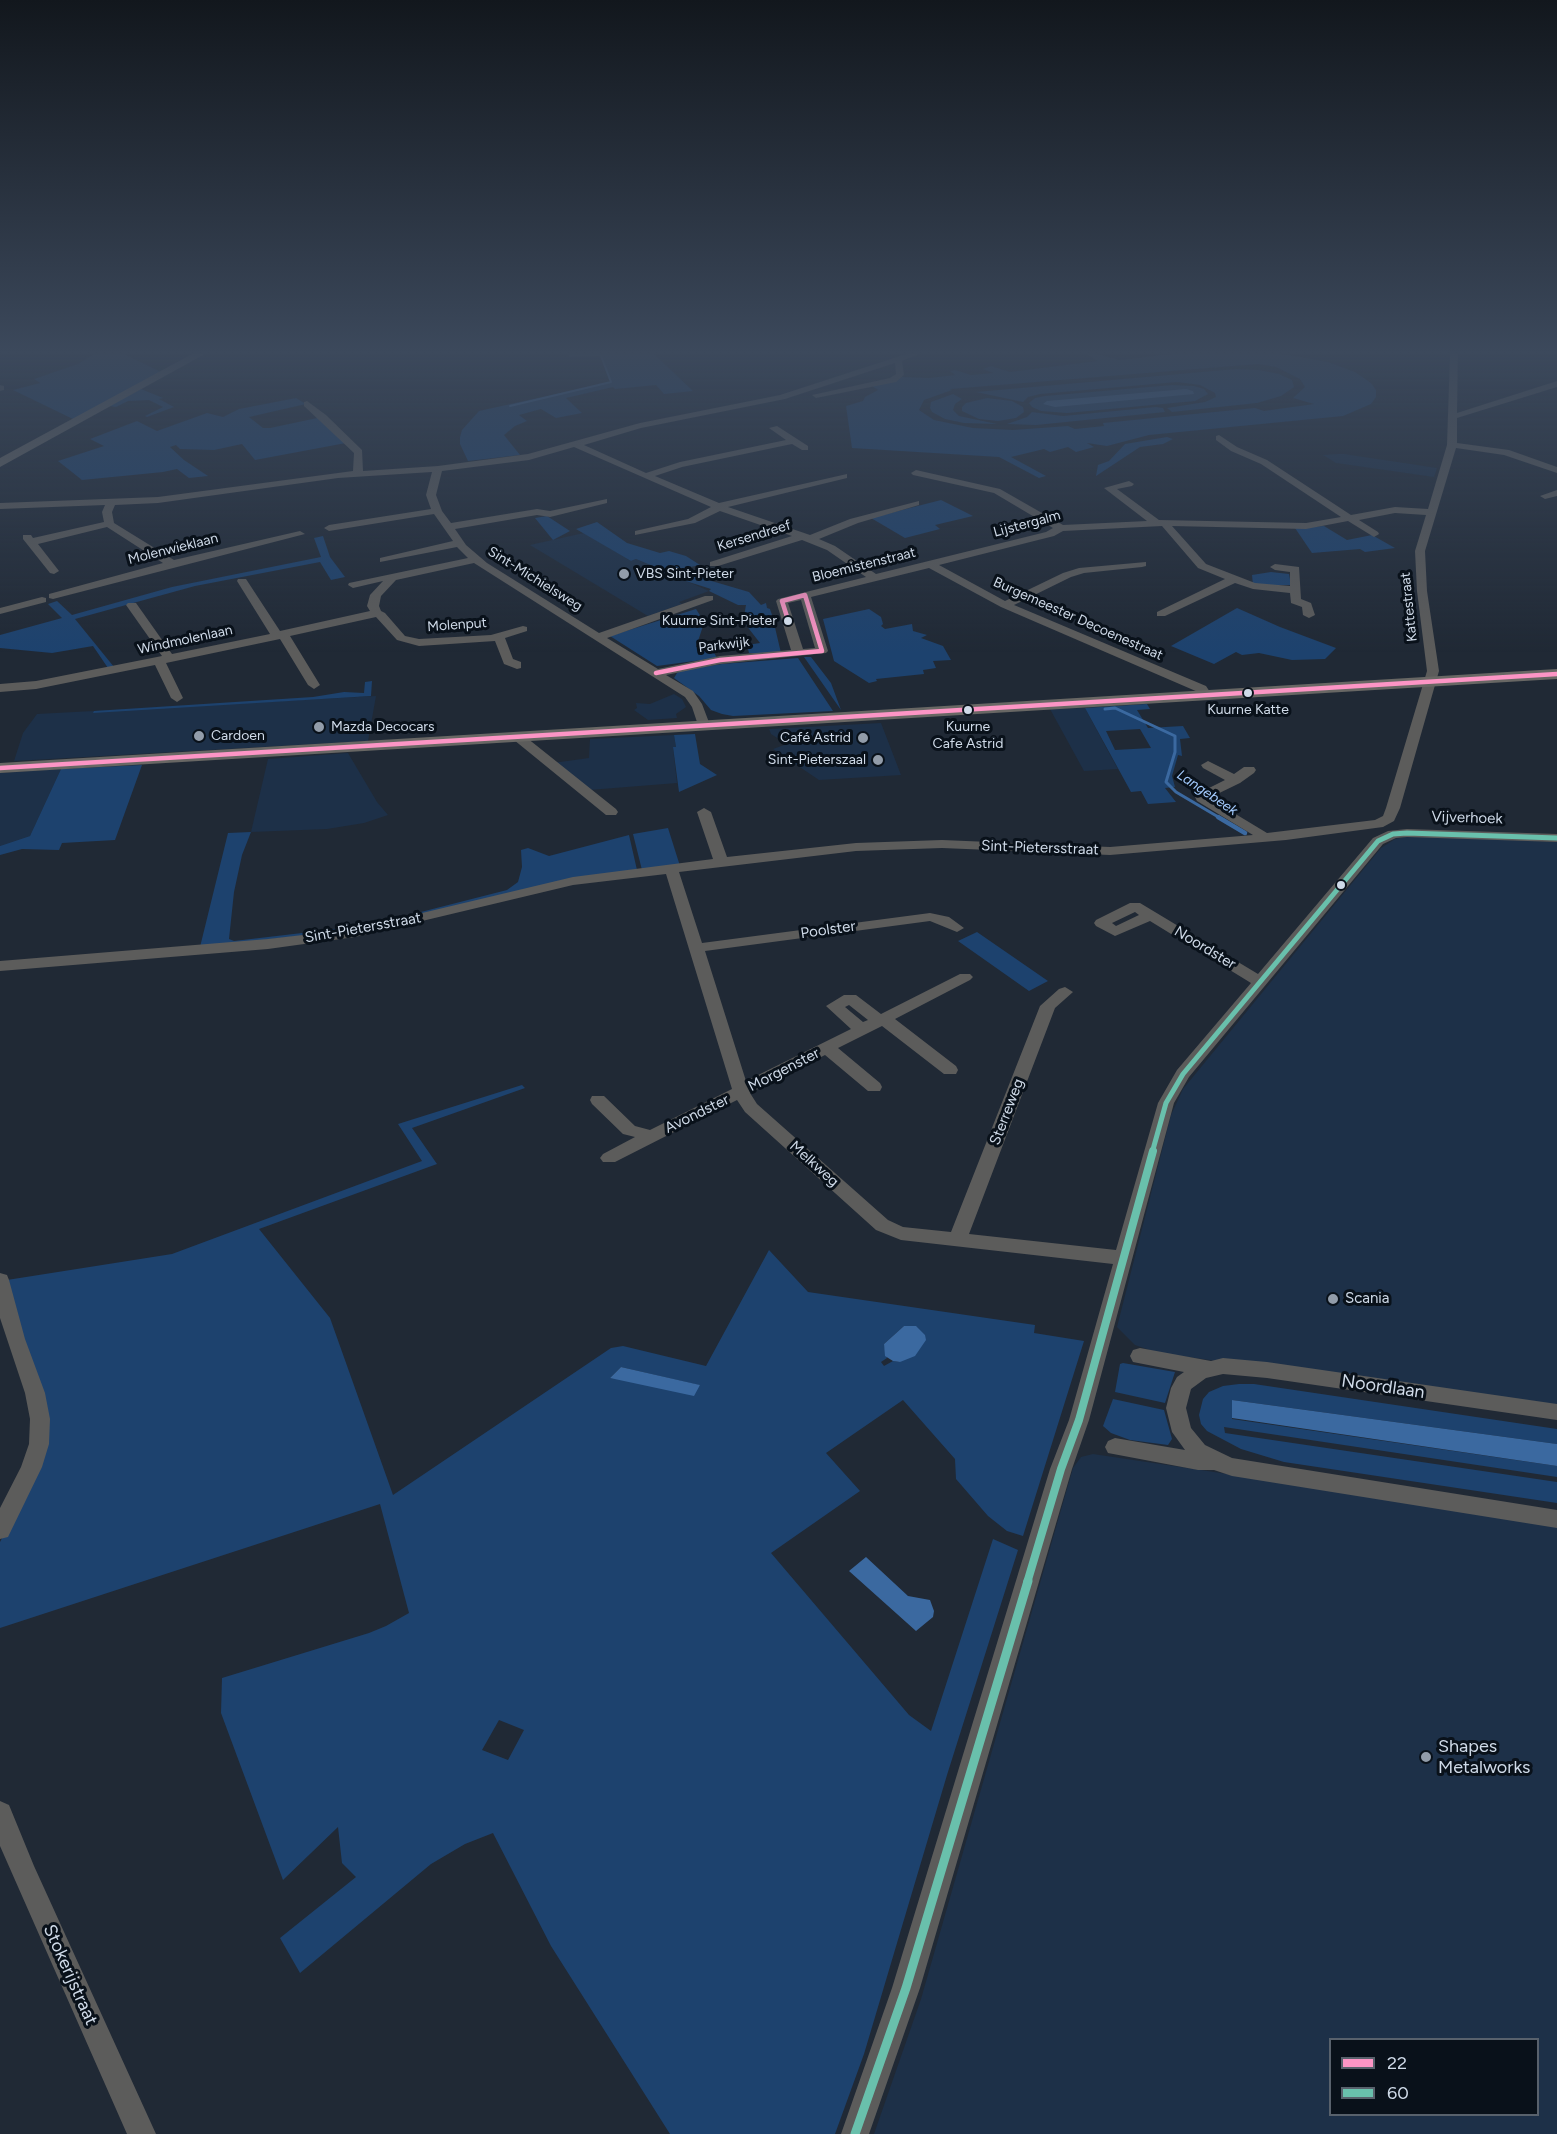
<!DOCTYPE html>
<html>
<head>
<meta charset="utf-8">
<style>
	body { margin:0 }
	#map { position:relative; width:1557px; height:2134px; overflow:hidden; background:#202935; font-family:Figtree,sans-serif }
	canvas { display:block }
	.legend { position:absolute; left:1329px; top:2038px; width:210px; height:78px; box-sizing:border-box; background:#09111a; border:2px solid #58616c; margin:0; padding:8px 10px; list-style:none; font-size:18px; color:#cfdae8 }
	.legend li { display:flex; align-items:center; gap:12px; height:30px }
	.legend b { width:30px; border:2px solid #58616c }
</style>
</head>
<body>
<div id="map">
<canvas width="1557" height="2134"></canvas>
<ul class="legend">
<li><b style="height:8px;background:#fc95c5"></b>22</li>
<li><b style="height:8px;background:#69c0ac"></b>60</li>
</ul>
</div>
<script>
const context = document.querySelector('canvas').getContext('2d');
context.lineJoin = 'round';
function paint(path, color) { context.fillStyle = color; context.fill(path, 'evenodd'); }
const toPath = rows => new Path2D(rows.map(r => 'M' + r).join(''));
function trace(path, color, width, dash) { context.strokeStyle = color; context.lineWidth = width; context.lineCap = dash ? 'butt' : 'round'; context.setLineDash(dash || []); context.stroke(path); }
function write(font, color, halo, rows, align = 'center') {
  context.font = font + ' Figtree,sans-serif'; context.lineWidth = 6; context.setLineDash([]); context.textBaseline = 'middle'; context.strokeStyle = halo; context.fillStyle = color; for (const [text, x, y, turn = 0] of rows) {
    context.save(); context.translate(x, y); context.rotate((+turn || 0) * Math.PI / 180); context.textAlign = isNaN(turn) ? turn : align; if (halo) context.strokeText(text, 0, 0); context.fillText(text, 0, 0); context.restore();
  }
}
const built = toPath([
	[1338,454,1344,454,1437,468,1434,477,1336,463,1323,455],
	[584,533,631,561,636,559,709,591,679,602,682,604,648,616,530,545],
	[674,694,682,699,686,707,676,714,677,718,648,720,634,710,637,708,636,703,650,704],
	[376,696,368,741,14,761,23,733,37,714],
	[1085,708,1108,751,1118,769,1084,771,1050,709],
	[881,723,901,775,819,780,773,749,787,744,771,734,769,729],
	[674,735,676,747,673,748,677,783,589,790,553,763,589,758,590,739],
	[348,753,377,802,388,815,364,823,327,829,251,832,268,759],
	[61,769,30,836,0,846,0,773],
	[1410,836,1557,842,1557,1407,1158,1353,1135,1345,1117,1327,1171,1115,1183,1089,1381,848,1395,839],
	[1093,1454,1557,1523,1557,2134,874,2134,921,1999,1073,1468,1081,1457],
	[1330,2040,1538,2040,1538,2114,1330,2114]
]);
const green = toPath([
	[94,354,124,354,161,372,75,420,13,390,40,383,34,379,78,364],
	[568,354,654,354,693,391,664,394,656,385,615,389,613,387,566,398,582,413,556,418,541,409,519,415,527,421,515,426,504,435,520,455,468,461,460,444,460,437,462,430,479,411,610,382,600,356,570,357],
	[1087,354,1098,354,1119,360,1172,354,1279,354,1301,357,1328,362,1355,372,1371,383,1376,390,1376,397,1371,404,1343,416,1149,435,1107,446,1087,443,1094,447,1076,452,1068,447,1050,452,1044,449,1011,457,1046,476,1039,478,999,457,852,448,846,406,863,401,865,397,878,390,872,386,902,377,929,378,955,375,950,371,955,370,971,375,993,373,983,369,991,366,1010,372,1097,361],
	[1258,364,1276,367,1300,379,1305,387,1293,398,1314,404,1264,411,1255,408,1103,423,1104,426,1075,429,1068,426,1013,430,973,428,934,420,919,410,924,400,952,390,950,389],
	[1236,369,1259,370,1279,374,1292,380,1294,387,1281,396,1257,403,1172,412,1167,408,1205,402,1216,397,1215,393,1200,385,1177,382,1040,394,1028,397,1023,402,976,392],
	[1172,385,1194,386,1204,389,1208,394,1195,401,1067,413,1041,411,1032,407,1029,403,1035,398,1045,396],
	[141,389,163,398,159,399,174,407,147,417,145,416,163,407,149,400,128,401,116,407,109,406],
	[953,394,962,399,955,404,953,410,959,416,997,424,964,423,945,419,932,412,930,408,931,402],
	[296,398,306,404,249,417,263,428,270,428,322,417,346,443,255,460,242,444,214,450,180,449,176,445,170,447,184,460,208,476,189,478,177,469,163,472,82,480,58,461,104,446,90,439,137,421,157,431,207,413,223,417,239,409],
	[987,398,1012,401,1023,407,1024,412,1016,418,998,421,979,419,962,411,962,407,966,403],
	[1156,407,1163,408,1165,412,1036,425,1007,424,1027,417,1032,412,1063,416],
	[1167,437,1173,439,1163,444,1140,447,1096,476,1098,465,1109,461,1125,444],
	[941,500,973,516,935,525,940,529,905,538,871,518],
	[547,516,570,531,553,540,535,518],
	[597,522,627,543,660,553,669,551,686,556,700,565,667,572,636,559,631,561,576,529],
	[1324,526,1347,540,1372,535,1395,548,1365,552,1360,549,1312,553,1295,528],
	[323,536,330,557,345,577,331,580,320,562,195,586,75,619,114,667,108,668,93,646,52,653,0,648,0,635,62,618,48,604,57,601,72,615,172,587,321,557,314,538],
	[681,572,749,592,761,605,766,603,767,608,770,609,772,615,769,616,773,619,781,653,749,653,747,645,760,643,746,625,766,623,765,617,747,618,748,621,743,622,746,605,738,605,709,591,711,589,673,577,676,576,674,575],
	[1271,572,1289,574,1291,585,1253,585,1252,575],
	[1237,608,1280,627,1336,648,1325,659,1292,660,1259,653,1242,655,1236,652,1214,664,1171,646],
	[696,609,703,620,686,619,685,624,690,626,703,626,696,647,712,649,717,658,657,666,610,636],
	[869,609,881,617,883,624,881,626,885,629,912,624,913,631,927,635,921,638,943,646,951,660,933,661,936,668,923,670,924,674,876,679,877,681,869,683,834,661,823,619],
	[804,657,811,657,831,683,841,710],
	[798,658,833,711,733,716,722,714,711,710,699,696,674,678,677,673,683,670,722,664],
	[372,681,371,696,93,713,94,711,313,697,344,692,364,693,365,682],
	[1147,704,1150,709,1137,710,1148,728,1183,726,1190,738,1180,739,1182,756,1178,755,1172,776,1175,787,1165,788,1176,802,1148,804,1141,791,1131,792,1085,708],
	[1140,729,1151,748,1115,750,1106,731],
	[695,734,700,764,717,775,679,792,673,747,676,747,674,735],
	[142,765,115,840,62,843,59,850,22,849,0,855,0,846,30,836,61,769],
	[668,828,680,866,642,870,633,834],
	[251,832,242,855,234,892,229,939,234,941,370,925,507,890,518,882,522,867,521,850,528,848,549,856,629,835,637,870,373,928,200,947,228,833],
	[977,932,1048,981,1029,991,958,941],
	[522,1085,525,1088,412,1128,437,1164,259,1229,330,1318,393,1495,611,1348,623,1346,706,1366,769,1250,808,1292,1035,1325,1034,1333,1084,1341,1023,1536,1007,1531,988,1516,956,1479,955,1459,903,1400,826,1453,860,1491,771,1553,909,1715,931,1731,993,1539,1018,1550,947,1775,864,2054,835,2134,670,2134,551,1946,493,1833,465,1844,431,1864,300,1973,280,1938,356,1877,342,1863,338,1827,283,1880,221,1713,222,1678,369,1633,386,1626,409,1613,380,1504,0,1628,0,1542,42,1462,7,1280,172,1254,422,1161,398,1124],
	[904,1326,916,1326,900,1362,893,1361,884,1366,881,1362,887,1358,884,1344],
	[621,1367,699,1385,700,1386,610,1378],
	[499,1720,524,1730,508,1760,482,1750],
	[1123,1363,1175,1372,1165,1403,1115,1392,1120,1364],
	[1239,1384,1254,1384,1557,1429,1557,1444,1232,1400,1232,1419,1557,1466,1557,1477,1224,1427,1225,1433,1557,1482,1557,1503,1284,1462,1241,1449,1207,1431,1201,1424,1199,1415,1203,1399,1209,1392,1223,1386],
	[1113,1399,1164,1410,1172,1439,1168,1445,1130,1440,1111,1433,1103,1426]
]);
const water = toPath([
	[1186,389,1193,391,1194,394,1055,407,1043,404,1047,401],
	[904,1326,916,1326,925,1335,926,1340,915,1356,900,1362,893,1361,885,1356,884,1344],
	[621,1367,700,1385,694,1396,610,1378],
	[1232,1400,1557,1444,1557,1466,1232,1418],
	[866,1557,908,1596,930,1600,934,1611,933,1617,916,1631,849,1571]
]);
const streamFar2 = toPath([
	[510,406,611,382,601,356]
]);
const streamFar1 = toPath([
	[1105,709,1115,708,1175,736,1175,752,1166,782,1176,792,1220,818]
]);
const stream = toPath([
	[1218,817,1245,833]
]);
const minor = toPath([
	[906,354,919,354,902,361,904,375,896,382,816,398,812,395,890,378,896,374,895,363,785,399,641,428,584,445,646,473,680,462,786,440,769,428,777,426,808,446,808,450,802,450,792,444,682,467,655,476,719,503,847,474,847,478,728,507,810,535,850,519,919,501,919,505,858,523,819,539,835,546,876,574,1046,532,1053,528,994,493,913,475,911,473,916,470,1000,489,1063,525,1147,521,1104,488,1129,481,1134,484,1132,486,1117,489,1159,520,1306,523,1341,517,1261,464,1231,451,1216,440,1216,436,1219,435,1237,447,1267,460,1351,515,1395,507,1428,509,1447,445,1450,354,1458,354,1457,413,1557,381,1557,387,1457,418,1457,443,1509,450,1557,467,1557,473,1504,455,1456,448,1425,551,1427,591,1439,671,1400,808,1394,821,1383,827,1286,840,1110,855,942,848,856,851,679,872,702,943,930,913,949,917,964,928,957,932,930,921,705,951,746,1081,851,1029,826,1006,844,995,856,995,881,1014,960,974,970,974,973,977,970,980,895,1019,956,1066,958,1070,956,1074,944,1074,882,1026,838,1048,880,1083,882,1087,880,1091,868,1091,825,1055,750,1093,757,1104,888,1220,903,1227,951,1232,1040,1006,1059,989,1065,987,1073,992,1055,1008,969,1234,1116,1250,1158,1103,1177,1070,1251,983,1150,921,1115,936,1096,926,1094,923,1096,920,1130,903,1140,903,1258,974,1373,838,1388,831,1407,829,1557,834,1557,842,1407,837,1396,838,1383,844,1189,1077,1174,1103,1089,1420,1072,1469,920,1988,869,2134,841,2134,892,1988,1050,1469,1069,1420,1113,1264,901,1240,876,1230,745,1112,737,1100,615,1162,603,1162,600,1158,603,1154,635,1137,623,1134,592,1104,590,1100,592,1096,604,1096,635,1126,650,1130,732,1089,666,874,573,885,355,937,268,949,0,971,0,961,268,939,355,929,573,877,713,859,697,812,704,808,711,812,727,857,856,843,942,840,1110,847,1253,835,1197,801,1195,797,1197,794,1225,780,1203,768,1201,765,1208,761,1234,774,1244,767,1254,767,1256,770,1254,773,1240,783,1209,798,1267,833,1375,820,1383,816,1386,808,1427,671,1417,591,1415,551,1426,515,1395,513,1359,520,1378,532,1379,534,1374,537,1348,521,1306,529,1172,526,1206,564,1255,583,1290,586,1290,572,1275,570,1270,567,1275,564,1299,567,1301,599,1311,603,1315,615,1309,618,1303,615,1302,607,1291,603,1290,593,1253,589,1235,583,1165,616,1157,616,1157,612,1225,579,1198,568,1162,526,1063,531,1054,536,939,565,1005,601,1063,573,1079,568,1146,562,1146,566,1142,567,1084,573,1071,577,1014,605,1206,686,1212,695,1210,698,1202,698,1198,692,1001,607,929,568,811,597,828,651,826,653,720,664,666,675,693,691,702,704,710,725,704,729,698,725,692,707,685,697,474,563,396,580,381,596,379,606,381,611,385,613,405,636,419,639,491,635,523,626,527,627,527,631,505,638,513,659,521,662,521,668,517,669,504,664,495,641,419,646,397,640,376,617,290,636,320,685,314,689,308,685,280,639,166,663,183,698,177,702,171,698,155,665,36,689,0,692,0,684,36,681,162,656,126,605,128,603,136,603,172,654,270,634,237,581,238,579,246,579,280,631,370,611,367,606,370,595,383,581,353,588,348,585,349,583,468,558,457,547,380,562,380,558,453,541,434,514,329,531,324,528,329,525,431,509,426,495,432,472,338,478,158,503,115,505,112,512,114,523,174,560,300,531,305,534,53,599,49,598,49,594,163,563,107,527,38,544,59,571,54,574,50,573,23,539,23,535,31,535,33,538,104,522,102,512,105,505,0,509,0,503,158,497,353,471,354,453,304,406,304,402,307,401,326,415,362,450,363,471,438,466,528,454,640,423,780,395,906,354],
	[574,447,711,507,688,519,635,531,635,535,695,523,720,511,792,536,710,562,710,566,718,566,802,540,827,550,866,577,778,599,776,601,791,650,720,656,658,669,607,638,713,600,713,596,705,596,599,633,487,563,466,545,455,529,537,515,550,517,607,503,607,499,550,511,537,509,451,523,442,511,436,495,442,471,529,460,574,447],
	[801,600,815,648,803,649,788,603,801,600],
	[1135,912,1139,915,1116,926,1112,923,1135,912],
	[849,1005,868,1020,863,1022,845,1007,849,1005],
	[0,385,4,386,4,390,0,391,0,385],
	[1557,490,1557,496,1545,499,1540,496,1557,490],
	[42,597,46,598,46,602,0,614,0,608,42,597],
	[518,733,522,734,616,809,618,812,616,815,606,815,514,740,512,737,518,733],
	[0,1273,7,1275,9,1280,25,1339,45,1393,50,1419,49,1444,42,1467,8,1537,0,1539,0,1508,21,1467,29,1444,30,1419,25,1393,0,1318,0,1273],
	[1140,1348,1211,1361,1223,1358,1267,1362,1557,1404,1557,1420,1267,1378,1223,1374,1206,1378,1191,1389,1186,1408,1191,1428,1205,1445,1232,1458,1557,1510,1557,1528,1232,1476,1214,1470,1198,1470,1108,1453,1105,1447,1108,1441,1115,1438,1185,1450,1172,1432,1166,1408,1171,1388,1177,1377,1184,1372,1133,1362,1130,1356,1133,1350,1140,1348],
	[0,1801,9,1805,34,1866,156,2134,127,2134,0,1846,0,1801]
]);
const major = toPath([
	[192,354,205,354,0,467,0,458,192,354],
	[1557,669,1557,679,0,773,0,763,1557,669]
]);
const bus1 = toPath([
	[656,673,720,660,822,651,805,595,782,601,789,623],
	[0,768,1557,674]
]);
const bus2Far2 = toPath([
	[1152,1153,1166,1103,1183,1074,1378,841,1393,834,1407,833,1557,838]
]);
const bus2Far1 = toPath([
	[1027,1583,1061,1469,1079,1420,1153,1151]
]);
const bus2 = toPath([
	[855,2134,906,1988,1028,1581]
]);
const markers = [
	[624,574,6,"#929ca9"],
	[788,621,5,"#cfdae8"],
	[1248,693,5,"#cfdae8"],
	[968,710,5,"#cfdae8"],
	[319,727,6,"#929ca9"],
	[199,736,6,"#929ca9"],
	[863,738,6,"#929ca9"],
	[878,760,6,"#929ca9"],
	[1341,885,5,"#cfdae8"],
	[1333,1299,6,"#929ca9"],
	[1426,1757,6,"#929ca9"]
];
const farStreetnames = [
	["Lijstergalm",1027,524,-15],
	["Kersendreef",754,536,-17],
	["Molenwieklaan",173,549,-14],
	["Bloemistenstraat",864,565,-14],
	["Sint-Michielsweg",535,579,32],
	["Kattestraat",1409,607,-96],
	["Burgemeester Decoenestraat",1078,619,24],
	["Molenput",457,625,-4],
	["Windmolenlaan",185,640,-12],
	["Parkwijk",724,645,-7]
];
const farPoinames = [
	["VBS Sint-Pieter",636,574],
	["Mazda Decocars",331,727],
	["Cardoen",211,736],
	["Café Astrid",851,738,"right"],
	["Sint-Pieterszaal",866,760,"right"]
];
const busNames = [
	["Kuurne Sint-Pieter",777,621,"right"],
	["Kuurne Katte",1248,710],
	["Kuurne",968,727],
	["Cafe Astrid",968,744]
];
const farWaternames = [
	["Langebeek",1207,793,34]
];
const streetNames = [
	["Vijverhoek",1467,818,2],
	["Sint-Pietersstraat",1040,848,2],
	["Sint-Pietersstraat",363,928,-10],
	["Poolster",828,930,-8],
	["Noordster",1205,948,31],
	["Morgenster",784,1070,-27],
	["Sterreweg",1007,1112,-69],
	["Avondster",697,1114,-26],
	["Melkweg",814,1164,42]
];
const poiNames = [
	["Scania",1345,1299]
];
const nearStreetnames = [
	["Noordlaan",1383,1387,8],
	["Stokerijstraat",70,1975,66]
];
const nearPoinames = [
	["Shapes",1438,1747],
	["Metalworks",1438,1768]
];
paint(built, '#1d3048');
paint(green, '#1d426e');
paint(water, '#3b69a0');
trace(streamFar2, '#3b69a0', 2);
trace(streamFar1, '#3b69a0', 3);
trace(stream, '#3b69a0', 4.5);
paint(minor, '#5c5c5b');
paint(major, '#686764');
trace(bus1, '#fc95c5', 4.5);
trace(bus2Far2, '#69c0ac', 5);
trace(bus2Far1, '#69c0ac', 8);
trace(bus2, '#69c0ac', 9);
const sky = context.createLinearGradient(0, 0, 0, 653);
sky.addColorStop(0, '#12171d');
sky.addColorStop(0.54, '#3c495c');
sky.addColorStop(1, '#3c495c00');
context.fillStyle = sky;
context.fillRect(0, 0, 1557, 653);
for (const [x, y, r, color] of markers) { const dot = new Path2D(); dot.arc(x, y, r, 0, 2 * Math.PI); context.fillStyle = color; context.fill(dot); trace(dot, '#09111a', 2); }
write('14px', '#cfdae8', '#09111a', farStreetnames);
write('14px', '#cfdae8', '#09111a', farPoinames, 'left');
write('14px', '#cfdae8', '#09111a', busNames);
write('italic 14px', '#a4ccff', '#09111a', farWaternames);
write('15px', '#cfdae8', '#09111a', streetNames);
write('15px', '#cfdae8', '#09111a', poiNames, 'left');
write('18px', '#cfdae8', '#09111a', nearStreetnames);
write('18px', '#cfdae8', '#09111a', nearPoinames, 'left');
</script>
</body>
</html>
